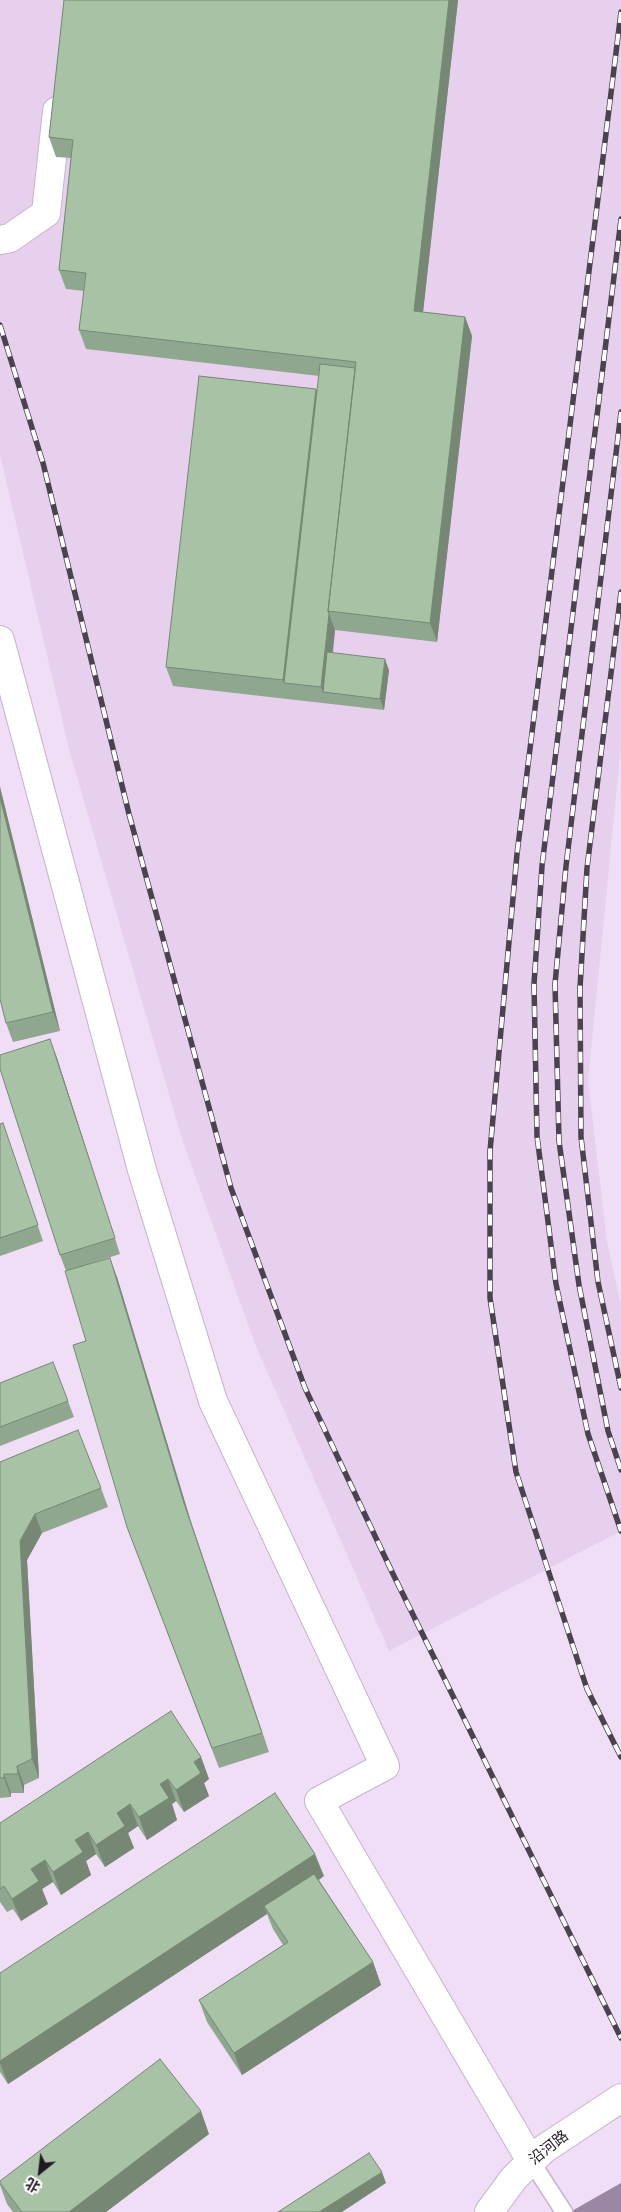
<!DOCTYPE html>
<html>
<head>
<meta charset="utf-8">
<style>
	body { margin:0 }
	#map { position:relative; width:621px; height:2212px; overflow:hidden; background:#f0def7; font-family:Cabin,"Noto Sans SC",sans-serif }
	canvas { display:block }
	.north { position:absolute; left:15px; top:2147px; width:50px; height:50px; -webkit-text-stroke:4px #fff; paint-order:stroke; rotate:209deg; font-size:14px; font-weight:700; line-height:20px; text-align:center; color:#201a23 }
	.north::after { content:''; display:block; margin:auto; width:18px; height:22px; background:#201a23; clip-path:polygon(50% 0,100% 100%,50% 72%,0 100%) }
</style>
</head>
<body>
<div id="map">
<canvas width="621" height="2212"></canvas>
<div class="north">北</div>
</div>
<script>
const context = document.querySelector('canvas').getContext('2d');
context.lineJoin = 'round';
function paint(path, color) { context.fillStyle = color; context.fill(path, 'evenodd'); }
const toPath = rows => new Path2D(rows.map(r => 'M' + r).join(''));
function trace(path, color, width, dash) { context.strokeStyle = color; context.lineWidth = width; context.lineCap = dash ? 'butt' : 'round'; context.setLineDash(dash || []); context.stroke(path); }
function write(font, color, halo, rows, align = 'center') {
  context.font = font + ' Cabin,"Noto Sans SC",sans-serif'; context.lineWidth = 4.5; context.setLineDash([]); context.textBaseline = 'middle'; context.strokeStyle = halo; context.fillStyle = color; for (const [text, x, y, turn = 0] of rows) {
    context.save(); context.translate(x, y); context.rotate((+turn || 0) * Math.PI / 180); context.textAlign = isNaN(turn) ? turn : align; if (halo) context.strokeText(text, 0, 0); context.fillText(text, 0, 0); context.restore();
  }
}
const built = toPath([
	[0,0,621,0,621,747,588,1080,607,1242,621,1305,621,1531,389,1651,255,1344,181,1136,70,753,0,455]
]);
const water = toPath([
	[621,2183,621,2212,570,2212]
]);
const lane = toPath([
	[531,2161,564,2212]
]);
const street = toPath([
	[0,240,10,238,46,213,57,111],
	[0,640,142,1170,213,1401,385,1766,319,1801,531,2161],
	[489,2212,514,2178,544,2149,621,2098]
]);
const rail = toPath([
	[621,12,517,854,490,1151,490,1298,516,1472,587,1689,621,1757],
	[621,219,542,866,534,984,537,1136,556,1284,588,1434,621,1531],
	[0,325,43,463,129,814,231,1188,305,1388,393,1574,621,2038],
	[621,412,566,866,555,984,559,1141,579,1285,608,1431,621,1470],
	[621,592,587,868,580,988,581,1137,598,1282,621,1388]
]);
const wall = toPath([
	[64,0,458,0,423,312,465,317,472,336,437,642,335,630,333,653,389,670,384,710,173,686,166,667,317,392,319,376,86,349,79,330,84,291,66,289,59,270,71,158,56,157,49,137],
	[0,787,60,1031,13,1042,6,1023,0,999],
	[56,1055,120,1254,83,1266,117,1277,191,1522,269,1752,219,1768,127,1527,86,1341,66,1271,60,1255],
	[3,1123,43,1241,0,1256,0,1124],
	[0,1383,68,1401,74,1417,0,1446],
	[0,1462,101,1488,108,1507,42,1533,27,1560,39,1778,24,1785,24,1793,11,1793,11,1797,0,1798],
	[201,1757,209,1779,204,1783,209,1796,184,1812,176,1801,172,1804,177,1820,147,1840,138,1826,128,1833,134,1848,105,1867,96,1854,86,1861,91,1875,61,1895,53,1882,42,1889,48,1904,21,1921,13,1909,7,1912,0,1902,0,1823],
	[324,1876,319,1880,373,1962,381,1985,242,2075,207,2022,199,2000,283,1945,273,1929,267,1914,8,2084,0,2072,0,1973],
	[209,2134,106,2212,13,2212,7,2204,0,2185,0,2181]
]);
const shadedWall = toPath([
	[449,0,458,0,421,330,414,311],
	[465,317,472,336,437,642,430,623],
	[316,389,323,409,284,683,283,680],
	[329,614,335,630,328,692,323,692,321,687],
	[385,659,389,670,384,710,380,699],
	[0,787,60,1031,53,1012,0,797],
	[50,1039,56,1055,120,1254,115,1238],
	[110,1258,117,1277,191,1522,269,1752,184,1503],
	[35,1514,42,1533,27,1560,39,1778,32,1759,20,1541],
	[201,1757,209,1779,204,1783,209,1796,184,1812,176,1790,194,1762],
	[17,1766,24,1785,24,1793,18,1774],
	[4,1774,11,1793,11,1797,4,1778],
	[168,1779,176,1801,172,1804,177,1820,147,1840,139,1817,160,1784],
	[130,1804,138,1826,128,1833,134,1848,105,1867,96,1845,117,1813],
	[88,1832,96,1854,86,1861,91,1875,61,1895,53,1872,75,1840],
	[315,1854,324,1876,268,1913,264,1906,267,1914,8,2084,0,2063,0,2061],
	[45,1860,53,1882,42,1889,48,1904,21,1921,12,1899,31,1869],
	[373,1962,381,1985,242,2075,234,2053],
	[201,2111,209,2134,106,2212,69,2212],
	[382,2172,386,2183,342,2212,319,2212]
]);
const building = toPath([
	[64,0,449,0,414,311,465,317,430,623,328,611,356,362,79,330,86,273,59,270,73,140,49,137,64,0],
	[320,364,355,368,328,611,329,614,321,687,284,683,320,364],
	[199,376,316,389,283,680,166,667,199,376],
	[327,652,385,659,380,699,323,692,327,652],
	[0,797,53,1012,6,1023,0,999,0,797],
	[50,1039,115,1238,60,1255,0,1069,0,1055,50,1039],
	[3,1123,38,1225,0,1238,0,1124,3,1123],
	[110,1258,184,1503,262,1733,212,1748,127,1527,73,1345,86,1341,65,1271,110,1258],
	[53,1362,68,1401,0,1427,0,1383,53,1362],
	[78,1430,101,1488,35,1514,20,1541,32,1759,17,1766,18,1774,4,1774,4,1778,0,1778,0,1462,78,1430],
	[171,1711,201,1757,194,1762,201,1773,176,1790,168,1779,160,1784,169,1798,139,1817,130,1804,117,1813,125,1826,96,1845,88,1832,75,1840,83,1852,53,1872,45,1860,31,1869,39,1881,12,1899,4,1886,0,1889,0,1823,171,1711],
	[275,1793,315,1854,0,2061,0,1973,275,1793],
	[314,1874,373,1962,234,2053,199,2000,288,1942,264,1906,314,1874],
	[160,2059,201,2111,69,2212,22,2212,0,2183,0,2181,160,2059],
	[369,2153,382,2172,319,2212,278,2212,369,2153]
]);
const streetNames = [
	["沿河路",549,2148,-38]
];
paint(built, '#e7d0ee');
paint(water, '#9b86a3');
trace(lane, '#c6b5cc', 19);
trace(street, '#c6b5cc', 30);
trace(lane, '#fff', 16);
trace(street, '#fff', 28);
trace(rail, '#4a424e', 5.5);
trace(rail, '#fff', 4, [11]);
paint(wall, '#90a78f');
paint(shadedWall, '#768874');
paint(building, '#a8c2a6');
trace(building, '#768874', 1);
write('15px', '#201a23', '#fff', streetNames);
</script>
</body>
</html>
